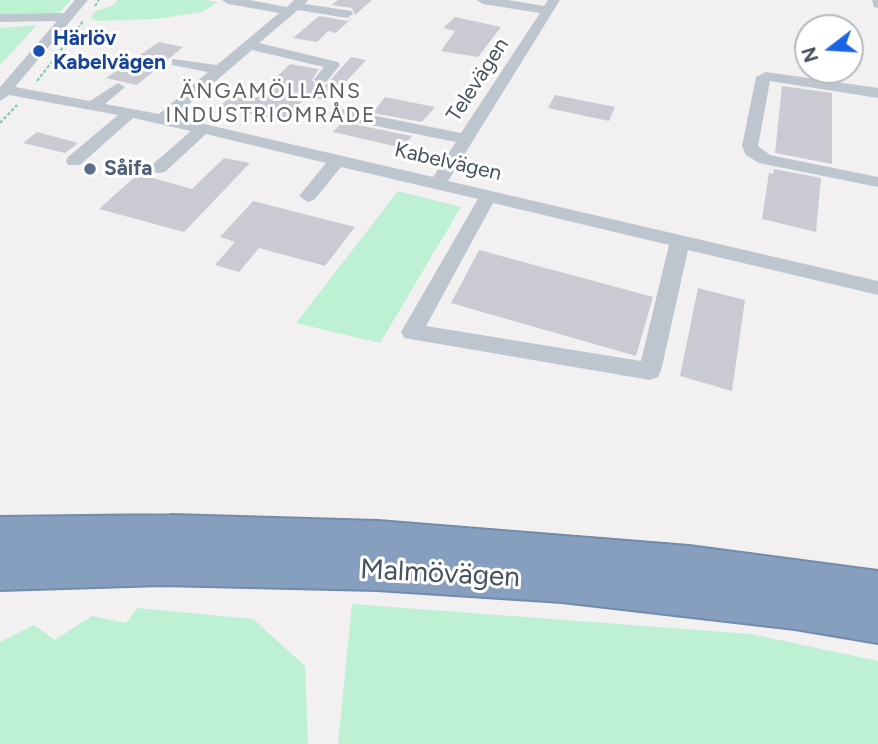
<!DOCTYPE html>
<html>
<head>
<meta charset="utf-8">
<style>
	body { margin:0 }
	#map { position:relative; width:878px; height:744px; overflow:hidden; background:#f2f0f0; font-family:Figtree,sans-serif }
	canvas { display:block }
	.north { position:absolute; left:794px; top:14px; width:70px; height:70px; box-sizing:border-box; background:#fff; border:2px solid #b5babf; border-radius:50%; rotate:253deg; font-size:19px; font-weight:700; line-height:28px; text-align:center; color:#47525e }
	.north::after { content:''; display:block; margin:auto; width:24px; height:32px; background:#1864e4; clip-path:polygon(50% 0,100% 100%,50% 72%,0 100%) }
</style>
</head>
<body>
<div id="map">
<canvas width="878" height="744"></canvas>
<div class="north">N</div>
</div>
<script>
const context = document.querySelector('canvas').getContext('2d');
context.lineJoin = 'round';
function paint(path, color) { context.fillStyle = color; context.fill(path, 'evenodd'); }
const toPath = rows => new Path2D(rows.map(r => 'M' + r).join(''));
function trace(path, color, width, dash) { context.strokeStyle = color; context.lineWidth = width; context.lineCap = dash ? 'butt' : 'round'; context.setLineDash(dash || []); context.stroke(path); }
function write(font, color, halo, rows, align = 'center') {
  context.font = font + ' Figtree,sans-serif'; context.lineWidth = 6; context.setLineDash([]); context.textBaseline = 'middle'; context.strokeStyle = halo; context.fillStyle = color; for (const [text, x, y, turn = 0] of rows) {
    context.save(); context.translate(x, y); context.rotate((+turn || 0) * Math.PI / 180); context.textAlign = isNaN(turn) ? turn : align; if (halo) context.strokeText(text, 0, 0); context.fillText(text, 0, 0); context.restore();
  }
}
const green = toPath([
	[0,0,71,0,59,13,0,14],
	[118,0,204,0,217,2,202,12,156,19,98,21,90,18,96,11,112,6],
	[37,25,0,65,0,28],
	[398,191,461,207,380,343,296,323],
	[352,604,751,634,878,661,878,744,338,744],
	[137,608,253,619,305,666,308,744,0,744,0,642,34,625,55,640,92,616,126,623]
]);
const building = toPath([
	[338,0,372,0,355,15,352,8,331,5],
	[319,16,347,21,353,17,336,33,328,31,317,42,293,38],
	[455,17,501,27,478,57,441,51,455,31,443,28],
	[159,42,183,47,137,85,106,78],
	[351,57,366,60,328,101,307,96,283,121,219,107,231,96,253,100,290,64,319,69,312,80,316,85,326,85],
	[782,86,832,93,832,164,775,153],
	[555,95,615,107,609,121,548,108],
	[385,97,435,107,422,122,373,113],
	[342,122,412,136,403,148,333,132],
	[37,132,78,143,65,153,23,143],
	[224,158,250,163,184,232,99,209,138,174,192,189],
	[774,169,821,178,816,232,762,219,769,173,773,174],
	[253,201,355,227,325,266,259,248,239,272,215,265,235,242,220,237],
	[479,250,653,297,636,356,451,303],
	[698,288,745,300,732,391,680,376]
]);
const path = toPath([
	[95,6,99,0],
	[37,81,84,20],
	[0,123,17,105]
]);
const minor = toPath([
	[75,0,88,0,15,87,90,101,118,83,125,87,105,104,159,114,208,72,172,65,172,59,217,65,279,13,228,4,222,0,249,0,287,7,294,0,308,0,305,4,352,11,353,14,347,18,298,10,259,43,338,62,340,65,326,82,316,82,314,79,324,67,252,50,174,117,433,177,456,142,336,118,328,113,336,108,461,133,540,13,483,4,477,0,508,0,544,6,548,0,560,0,448,181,878,281,878,295,688,250,661,371,658,377,650,380,404,338,401,332,478,199,341,167,314,200,308,202,299,196,326,163,206,134,165,172,159,173,153,172,150,168,153,164,191,131,133,118,80,165,68,165,66,161,68,157,118,115,9,95,0,101,0,87,57,21,0,22,0,14,64,13,75,0],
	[493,203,669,245,641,361,426,326,493,203],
	[872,0,878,0,878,8,874,7,872,0],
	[766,72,878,88,878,98,770,81,758,146,770,155,878,177,878,187,759,163,746,155,742,146,756,77,766,72]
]);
const highway = toPath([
	[171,515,378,521,689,546,878,571,878,643,795,629,562,602,377,590,162,585,0,590,0,517,171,515]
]);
const markers = [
	[39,51,7,"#1a4fb4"],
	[90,169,7,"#5c6f8a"]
];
const farTransitnames = [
	["Härlöv",53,39],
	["Kabelvägen",53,63]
];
const farStreetnames = [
	["Televägen",478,80,-57],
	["Kabelvägen",448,162,13]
];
const farNeighbourhoodnames = [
	["ÄNGAMÖLLANS",271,92],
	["INDUSTRIOMRÅDE",271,116]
];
const farServicenames = [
	["Såifa",104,169]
];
const nearStreetnames = [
	["Malmövägen",440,574,3]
];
paint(green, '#bef0d4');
paint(building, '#cacbd2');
trace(highway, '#728aab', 4);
trace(path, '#76cea8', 2, [3.5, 2]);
paint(minor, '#bdc6cf');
paint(highway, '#879fbf');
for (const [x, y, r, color] of markers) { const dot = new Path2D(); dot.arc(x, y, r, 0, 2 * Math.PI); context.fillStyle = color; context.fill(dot); trace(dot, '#fff', 2.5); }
write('bold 21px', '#164399', '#fff', farTransitnames, 'left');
write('21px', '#47525e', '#fff', farStreetnames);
context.letterSpacing = '2px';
write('21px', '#5c6065', '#fff', farNeighbourhoodnames);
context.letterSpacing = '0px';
write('bold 21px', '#4e5e75', '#fff', farServicenames, 'left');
write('28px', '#47525e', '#fff', nearStreetnames);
</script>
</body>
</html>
